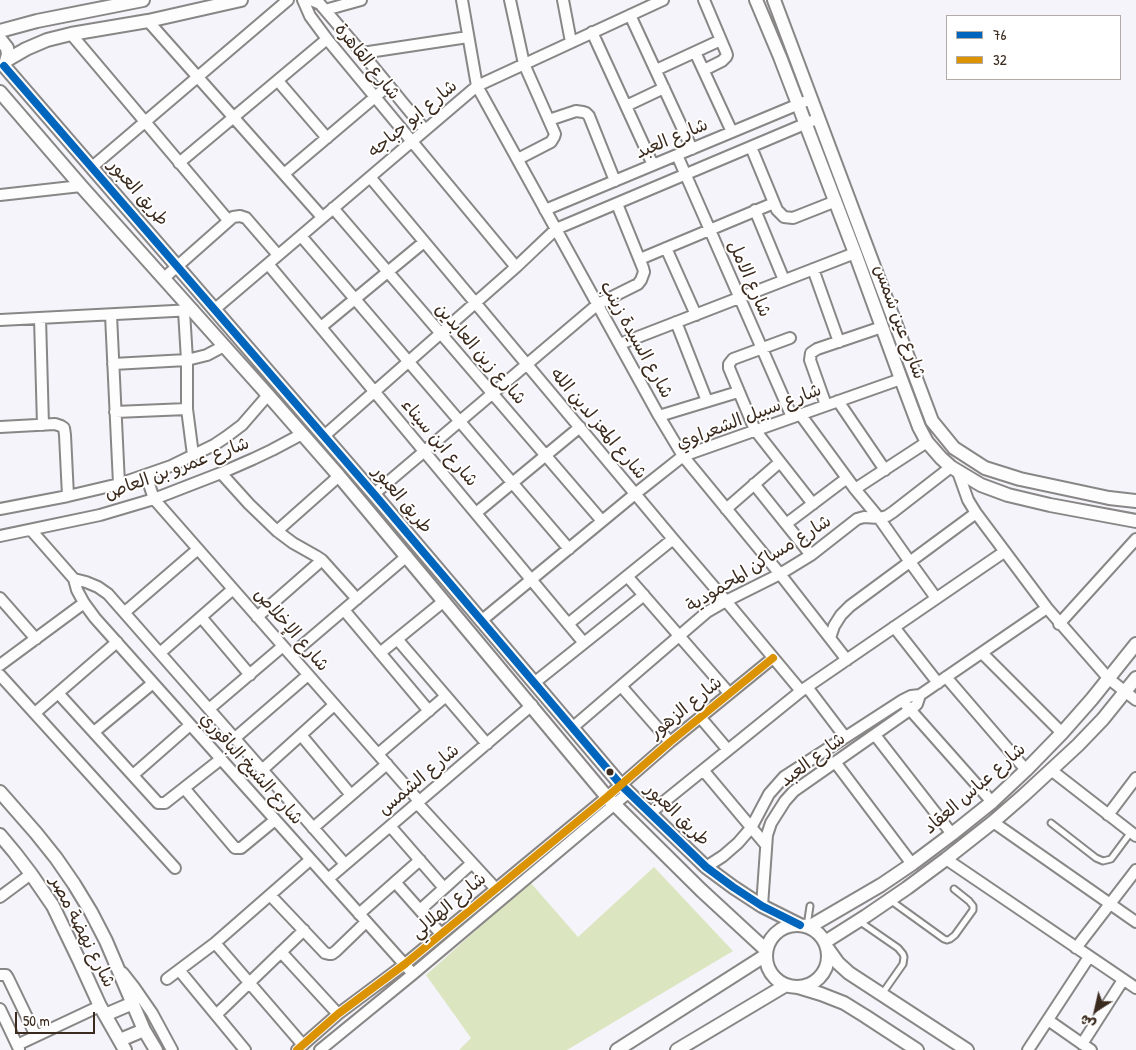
<!DOCTYPE html>
<html>
<head>
<meta charset="utf-8">
<style>
	body { margin:0 }
	#map { position:relative; width:1136px; height:1050px; overflow:hidden; background:#f4f4fa; font-family:"Patrick Hand","Playpen Sans Arabic",sans-serif }
	canvas { display:block }
	.legend { position:absolute; left:946px; top:15px; width:175px; height:65px; box-sizing:border-box; background:#fff; border:1px solid #b1aaa5; margin:0; padding:6px 9px; list-style:none; font-size:15px; color:#3b2a1e }
	.legend li { display:flex; align-items:center; gap:10px; height:25px }
	.legend b { width:25px; border:1px solid #b1aaa5 }
	.north { position:absolute; left:1071px; top:985px; width:50px; height:50px; -webkit-text-stroke:4px #fff; paint-order:stroke; rotate:215deg; font-size:14px; font-weight:700; line-height:20px; text-align:center; color:#3b2a1e }
	.north::after { content:''; display:block; margin:auto; width:18px; height:22px; background:#3b2a1e; clip-path:polygon(50% 0,100% 100%,50% 72%,0 100%) }
	.scale { position:absolute; left:15px; top:1012px; width:80px; height:22px; box-sizing:border-box; border:2px solid #3b2a1e; border-top:0; padding-left:6px; font-size:15px; line-height:18px; white-space:nowrap; color:#3b2a1e; -webkit-text-stroke:4px #fff; paint-order:stroke }
</style>
</head>
<body>
<div id="map">
<canvas width="1136" height="1050"></canvas>
<ul class="legend">
<li><b style="height:6px;background:#0065bd"></b>76</li>
<li><b style="height:6px;background:#db9304"></b>32</li>
</ul>
<div class="north">ش</div>
<div class="scale">50 m</div>
</div>
<script>
const context = document.querySelector('canvas').getContext('2d');
context.lineJoin = 'round';
function paint(path, color) { context.fillStyle = color; context.fill(path, 'evenodd'); }
const toPath = rows => new Path2D(rows.map(r => 'M' + r).join(''));
function trace(path, color, width, dash) { context.strokeStyle = color; context.lineWidth = width; context.lineCap = dash ? 'butt' : 'round'; context.setLineDash(dash || []); context.stroke(path); }
function write(font, color, halo, rows, align = 'center') {
  context.font = font + ' "Patrick Hand","Playpen Sans Arabic",sans-serif'; context.lineWidth = 4; context.setLineDash([]); context.textBaseline = 'middle'; context.strokeStyle = halo; context.fillStyle = color; for (const [text, x, y, turn = 0] of rows) {
    context.save(); context.translate(x, y); context.rotate((+turn || 0) * Math.PI / 180); context.textAlign = isNaN(turn) ? turn : align; if (halo) context.strokeText(text, 0, 0); context.fillText(text, 0, 0); context.restore();
  }
}
const green = toPath([
	[654,867,733,951,567,1050,459,1050,471,1038,426,975,530,882,578,937]
]);
const service = toPath([
	[1051,823,1096,858,1103,861,1111,859,1131,832],
	[890,900,944,939,947,940,950,939,955,935,973,910,973,906,969,901,954,889],
	[859,921,898,948,903,954,904,957,903,964,882,994],
	[807,926,810,906]
]);
const minor = toPath([
	[303,0,310,16,327,39,516,267],
	[311,0,320,4,362,53,425,130],
	[462,0,477,86,659,416,683,456,780,574,847,660],
	[510,0,524,64,555,134,554,137,551,142,518,159],
	[563,0,571,42],
	[325,10,361,0],
	[630,15,692,149],
	[148,21,322,217],
	[592,32,653,165],
	[71,34,228,220],
	[695,52,732,132],
	[362,53,468,37],
	[656,70,721,40],
	[704,70,722,61,726,57,727,55,726,52,704,0],
	[278,81,327,138],
	[626,106,664,88],
	[549,120,576,111,583,112,586,113,589,116,615,181],
	[751,147,777,210,784,217,793,218,836,201],
	[677,155,792,417],
	[179,163,327,39],
	[92,167,288,0],
	[284,174,388,86],
	[370,177,673,539,726,601,801,691],
	[0,195,81,186],
	[333,208,602,521],
	[545,210,811,99],
	[755,210,784,280],
	[301,236,569,549],
	[666,248,696,315],
	[640,259,774,203],
	[268,264,584,643],
	[813,269,839,342],
	[164,278,233,217,240,216,246,218,278,255],
	[215,309,477,86,663,0],
	[184,311,187,360,187,409,193,455],
	[111,315,119,484],
	[40,318,43,425],
	[0,320,193,310],
	[676,322,707,401],
	[321,327,424,242],
	[790,338,733,359,729,364,729,368,755,430,813,504],
	[620,344,855,253],
	[113,364,187,360,207,355,224,346],
	[838,401,885,470],
	[826,405,810,360,811,353,817,349,882,327],
	[115,412,187,409],
	[800,414,855,489,879,518,910,562,936,598],
	[659,416,738,392],
	[0,427,55,424,61,426,64,428,65,435,68,496],
	[324,436,516,267,556,229,819,118],
	[958,472,968,500,976,513,1047,608,1109,679,1136,700],
	[221,473,249,504,277,531,293,543,316,556,322,560,357,599],
	[146,475,154,499,419,801],
	[754,484,811,555],
	[855,489,927,442],
	[374,494,598,304,638,284,641,280,644,272,643,268,617,204],
	[0,509,68,496,119,484,171,466,214,445,226,437,242,425,268,395],
	[726,509,780,462],
	[476,513,580,427],
	[786,524,847,478],
	[31,530,74,579,77,590,84,603,95,618,413,974],
	[277,531,339,476],
	[0,536,100,515,154,499,221,473,253,459,272,450,302,434],
	[627,576,729,693],
	[74,579,86,582,98,587,108,594,345,864],
	[0,598,36,639],
	[344,610,429,711],
	[125,612,198,549],
	[201,617,250,675],
	[257,617,322,560],
	[481,621,635,494,683,456,901,379],
	[568,624,673,539],
	[1059,624,1136,539],
	[894,627,938,683],
	[830,638,834,626,841,615,850,606,976,513],
	[397,639,487,744],
	[160,653,233,589],
	[380,653,444,601],
	[982,653,1062,733],
	[291,655,407,556],
	[0,665,84,603],
	[0,675,175,868],
	[946,677,1026,770],
	[534,683,644,595],
	[621,686,670,742],
	[807,687,845,737],
	[58,693,158,803,165,803,221,759],
	[906,705,992,802],
	[209,709,283,646],
	[35,713,117,642],
	[700,717,728,750],
	[572,728,707,612,726,601,780,574,811,555,857,519,864,517,879,518,887,516,893,512,951,467],
	[94,732,153,683],
	[301,735,351,795],
	[875,735,952,834],
	[235,738,308,675],
	[378,754,446,696],
	[835,762,912,864],
	[262,770,334,705],
	[703,770,766,845],
	[1051,770,1136,836],
	[133,775,190,725],
	[184,788,235,848,241,848,275,820],
	[417,803,496,889],
	[650,813,801,691,1004,552],
	[1108,815,1136,778],
	[993,822,1136,922],
	[390,826,444,888],
	[313,828,387,764],
	[946,859,1136,988],
	[706,867,723,856,738,843,751,828,769,794,784,777,903,700,911,696,920,695,1047,608],
	[328,879,532,705],
	[395,882,441,934],
	[270,895,325,953,329,954,332,954,336,951,366,922],
	[0,897,31,874],
	[762,906,767,835,771,823,785,801,794,791,914,707,917,704,920,695],
	[420,910,472,863],
	[359,914,420,860],
	[215,943,303,1045],
	[1076,948,1136,870],
	[281,952,338,1014],
	[179,970,245,1050],
	[123,973,134,987,152,1013,172,1050],
	[0,975,6,975,8,978,36,1036],
	[167,979,215,943,310,860],
	[0,1009,19,1049],
	[216,1015,304,930],
	[1048,1020,1091,1050],
	[1082,1044,1123,980],
	[17,1045,100,1006],
	[297,1050,338,1014,405,964,607,797,670,742,773,658],
	[320,1050,413,974,628,793],
	[1028,1050,1089,957]
]);
const tertiary = toPath([
	[756,0,780,57,855,253,901,379,919,427,927,442,941,458,951,467,981,485,1008,495,1050,505,1136,521],
	[774,0,932,421,954,448,985,468,1020,479,1109,498,1136,501],
	[0,31,37,21,143,0],
	[0,39,7,48,8,54,5,65],
	[7,60,26,49,47,40,71,34,148,21,241,0],
	[4,66,374,494,621,785,706,867,733,887,762,906,800,925],
	[0,92,81,186,268,395,339,476,607,797,701,890,766,950],
	[0,792,36,833,56,858,74,884,91,912,106,941,144,1030,156,1050],
	[0,835,15,853,31,874,53,906,79,960,100,1006,125,1050],
	'766 956a31 31 0 1 1 62 0a31 31 0 1 1-62 0Z',
	[809,927,881,885,912,864,952,834,992,802,1026,770,1062,733,1092,699,1136,644],
	[825,942,866,916,907,888,946,859,993,822,1024,795,1078,745,1103,719,1136,678],
	[828,949,838,963,849,973,967,1050],
	[798,987,821,994,844,1003,865,1016,917,1050],
	[105,1015,133,1003],
	[120,1040,144,1030],
	[617,1050,766,955],
	[677,1050,786,985]
]);
const bus1 = toPath([
	[4,66,374,494,621,785,706,867,733,887,762,906,800,925]
]);
const bus2 = toPath([
	[297,1050,338,1014,405,964,607,797,670,742,773,658]
]);
const markers = [
	[610,772,4.5,"#3b2a1e"]
];
const streetNames = [
	["شارع القاهرة",367,62,51],
	["شارع ابو حباجه",413,119,-40],
	["شارع العبد",672,139,-23],
	["طريق العبور",138,193,49],
	["شارع الامل",749,279,66],
	["شارع عين شمس",899,322,70],
	["شارع السيدة زينب",636,340,61],
	["شارع زين العابدين",480,354,49],
	["شارع سبيل الشعراوي",749,417,-21],
	["شارع المعز لدين الله",598,424,50],
	["شارع ابن سيناء",439,443,50],
	["شارع عمرو بن العاص",177,469,-20],
	["طريق العبور",402,500,50],
	["شارع مساكن المحمودية",759,564,-32],
	["شارع الإخلاص",291,630,49],
	["شارع الزهور",686,708,-39],
	["شارع العبد",813,760,-37],
	["شارع الشيخ الباقوري",251,769,48],
	["شارع الشمس",419,780,-40],
	["شارع عباس العقاد",975,789,-41],
	["طريق العبور",677,815,44],
	["شارع الهلالي",449,906,-40],
	["شارع نهضة مصر",82,932,63]
];
paint(green, '#dbe6c0');
trace(service, '#898686', 9);
trace(minor, '#898686', 14);
trace(tertiary, '#898686', 16);
trace(service, '#fdfdfe', 5);
trace(minor, '#fdfdfe', 10);
trace(tertiary, '#fdfdfe', 12);
trace(bus1, '#0065bd', 8);
trace(bus2, '#db9304', 8);
for (const [x, y, r, color] of markers) { const dot = new Path2D(); dot.arc(x, y, r, 0, 2 * Math.PI); context.fillStyle = color; context.fill(dot); trace(dot, '#fff', 2); }
write('18px', '#3b2a1e', '#fff', streetNames);
</script>
</body>
</html>
